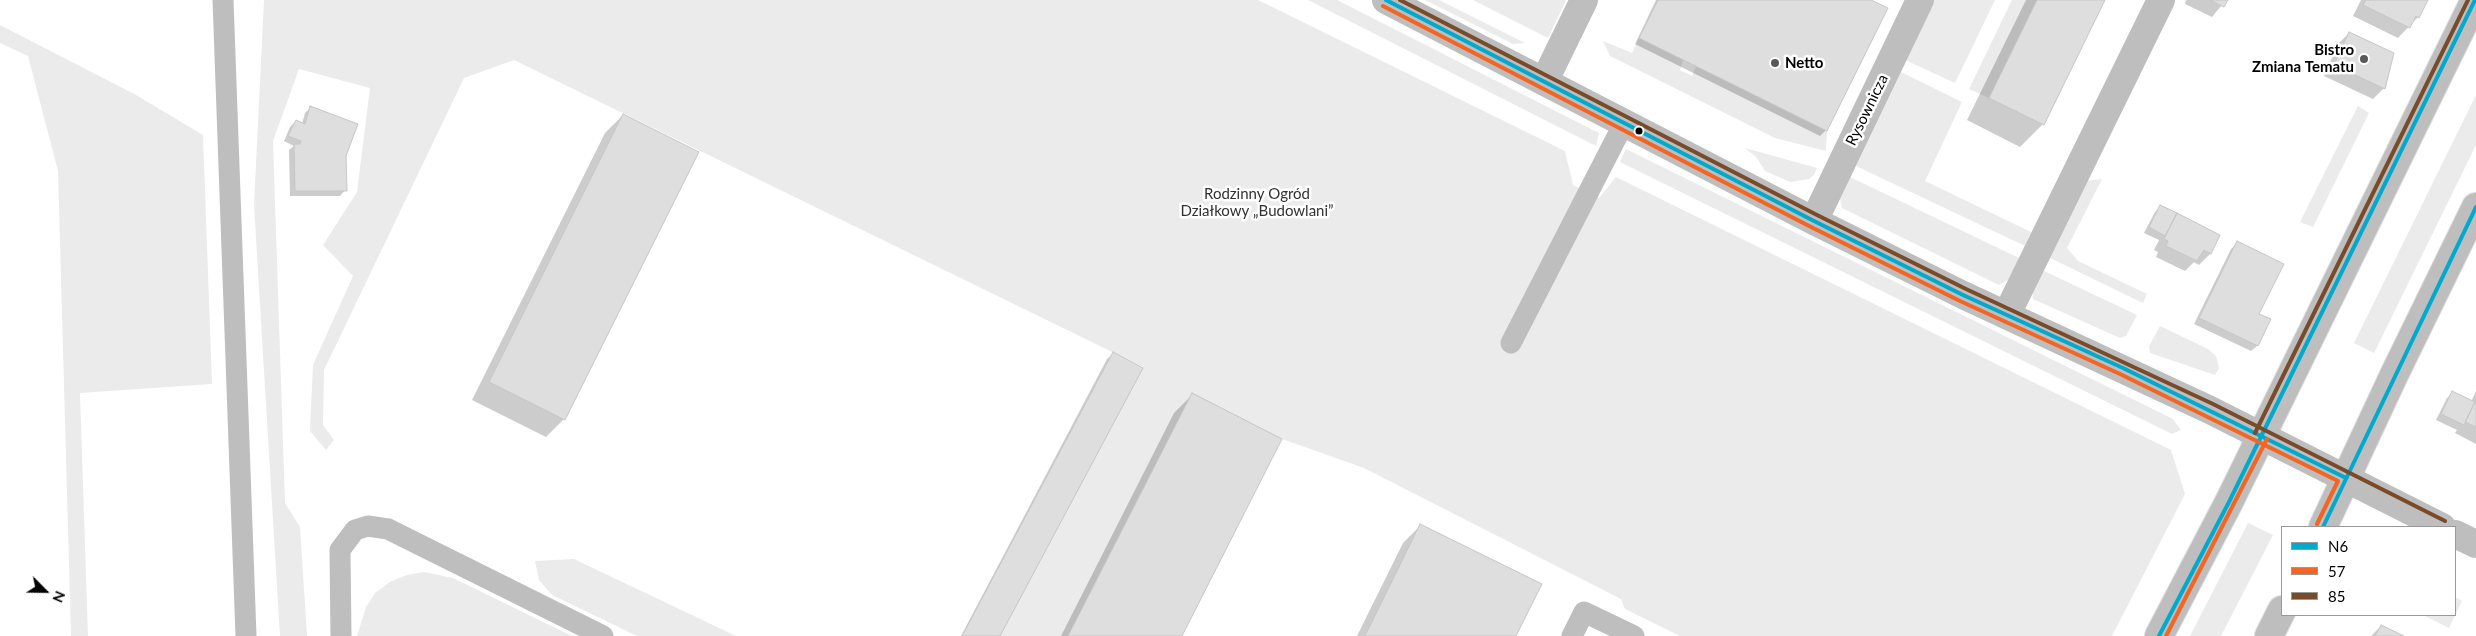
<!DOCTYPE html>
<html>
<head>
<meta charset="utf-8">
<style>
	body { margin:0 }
	#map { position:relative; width:2476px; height:636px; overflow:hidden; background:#fff; font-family:Lato,sans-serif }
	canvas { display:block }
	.legend { position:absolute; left:2281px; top:526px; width:175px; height:90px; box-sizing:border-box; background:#fff; border:1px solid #999; margin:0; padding:6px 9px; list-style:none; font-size:15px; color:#000 }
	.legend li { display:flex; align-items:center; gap:10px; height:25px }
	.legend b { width:25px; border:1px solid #999 }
	.north { position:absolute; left:20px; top:566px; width:50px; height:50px; -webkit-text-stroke:4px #fff; paint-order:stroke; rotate:113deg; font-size:14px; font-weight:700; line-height:20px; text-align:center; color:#000 }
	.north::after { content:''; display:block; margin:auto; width:18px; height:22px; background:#000; clip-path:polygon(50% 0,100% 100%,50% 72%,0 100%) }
</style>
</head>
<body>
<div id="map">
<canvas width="2476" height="636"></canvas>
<ul class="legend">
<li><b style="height:6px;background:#00a9ce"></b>N6</li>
<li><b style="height:6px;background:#f26522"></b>57</li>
<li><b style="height:6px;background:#7a4b2a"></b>85</li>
</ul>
<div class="north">N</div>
</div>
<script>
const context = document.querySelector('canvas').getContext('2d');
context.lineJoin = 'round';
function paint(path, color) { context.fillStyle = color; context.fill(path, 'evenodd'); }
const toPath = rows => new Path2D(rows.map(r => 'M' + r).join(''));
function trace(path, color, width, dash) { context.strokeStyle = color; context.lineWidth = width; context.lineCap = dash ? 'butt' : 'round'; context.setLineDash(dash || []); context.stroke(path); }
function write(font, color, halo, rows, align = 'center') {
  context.font = font + ' Lato,sans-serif'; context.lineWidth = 5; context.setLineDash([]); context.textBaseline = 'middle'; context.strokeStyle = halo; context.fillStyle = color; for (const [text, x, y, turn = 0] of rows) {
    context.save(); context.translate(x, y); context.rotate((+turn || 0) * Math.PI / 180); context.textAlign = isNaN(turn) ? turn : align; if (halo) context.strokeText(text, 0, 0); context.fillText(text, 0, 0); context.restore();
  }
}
const green = toPath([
	[264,0,1258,0,1565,151,1573,185,1599,198,1616,177,2171,450,2185,494,2112,636,1680,636,1625,609,1621,599,1364,468,1282,439,1192,394,1068,636,1000,636,1143,367,514,60,464,78,324,370,323,425,334,440,326,450,310,431,313,365,353,276,323,245,357,192,370,88,299,69,273,141,285,503,300,527,307,636,280,636,254,205],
	[1308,0,1337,0,1599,133,1596,146],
	[1425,0,1439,0,1525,43,1513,44],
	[1473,0,1566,0,1548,38],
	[1934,0,1995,0,1955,83,1905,60],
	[2012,0,2037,0,1989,98,1969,89],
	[0,25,136,95,203,135,212,384,80,393,88,636,71,636,58,171,28,56,0,43],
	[1639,38,1683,60,1680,70,1692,76,1696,66,1827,131,1826,151,1775,138,1610,56,1603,41,1632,53],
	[1901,72,1962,102,1925,181,2031,232,2025,246,1856,166],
	[2476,95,2476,145,2374,353,2354,343],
	[2358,106,2369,113,2313,227,2300,222],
	[1745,148,1817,168,1814,175,1809,179,1790,182,1765,171,1756,157],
	[1626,149,2173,419,2181,430,2172,434,1620,162],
	[1850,177,2019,258,2010,279,1999,285,1842,208,1840,199],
	[2102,179,2067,248,2078,261,2147,294,2143,303,2048,257,2085,181],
	[2042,270,2137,315,2126,336,2120,338,2033,299,2032,289],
	[2160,326,2208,349,2216,356,2219,368,2215,375,2150,353,2149,346],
	[2248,523,2273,535,2221,636,2190,636],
	[574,559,736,636,637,636,552,595,539,580,535,561],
	[424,572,453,578,572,636,357,636,366,607,375,593,390,582,407,575],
	[2455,597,2462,601,2449,628,2423,615,2455,615]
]);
const shadow = toPath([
	[1656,0,1868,0,1886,9,1826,130,1820,136,1635,44],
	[2026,0,2104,0,2043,124,2020,147,1967,120],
	[2186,0,2226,0,2212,17,2185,4],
	[2361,0,2426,0,2418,17,2398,38,2353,16],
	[2349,33,2392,54,2384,88,2373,99,2324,76,2338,44],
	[311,107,344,156,345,190,340,196,290,196,289,150,294,146,284,141,290,127,296,121,302,124,305,113],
	[623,115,564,419,546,437,472,400,605,133],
	[2160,207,2219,235,2210,254,2199,265,2194,262,2185,271,2156,257,2158,252,2154,250,2159,240,2144,233,2155,212],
	[2237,243,2258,315,2269,320,2257,346,2251,351,2194,324,2231,249],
	[1113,354,999,636,961,636,1107,359],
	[2476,391,2476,444,2455,433,2457,430,2436,420,2447,398,2453,393,2471,402],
	[1192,395,1181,636,1061,636,1174,413],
	[1421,525,1515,636,1357,636,1403,543],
	[2381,626,2401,636,2371,636]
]);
const building = toPath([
	[1658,0,1871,0,1888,8,1827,131,1639,38,1658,0],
	[2037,0,2105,0,2044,125,1989,98,2037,0],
	[2210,0,2228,0,2224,7,2210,0],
	[2366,0,2428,0,2419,18,2416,16,2410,28,2363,5,2366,0],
	[2349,32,2394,53,2385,89,2334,65,2349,32],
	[310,106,358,124,346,156,347,191,295,191,294,144,300,144,301,141,288,136,296,120,305,124,310,106],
	[623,114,699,152,565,420,489,382,623,114],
	[2160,205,2177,213,2165,236,2149,227,2160,205],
	[2177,213,2220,235,2211,254,2204,250,2197,261,2166,246,2168,241,2164,239,2177,213],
	[2237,241,2284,264,2259,314,2271,319,2258,346,2199,318,2237,241],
	[1113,352,1143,368,1000,636,962,636,1113,352],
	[2452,391,2475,402,2464,425,2441,414,2452,391],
	[1192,393,1282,439,1182,636,1068,636,1192,393],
	[2476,400,2476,427,2465,422,2476,400],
	[1420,524,1542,584,1516,636,1365,636,1420,524],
	[2381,625,2404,636,2375,636,2381,625]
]);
const lane = toPath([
	[223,0,246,636],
	[1511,343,1624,123],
	[341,636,340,550,355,530,368,526,388,529,603,636],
	[1572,636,1584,612,1634,636]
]);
const street = toPath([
	[1386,0,1814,221,1963,295,2210,410,2442,527],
	[1545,80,1584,0],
	[1814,221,1920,0],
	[2007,314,2161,0],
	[2455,534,2476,544]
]);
const primary = toPath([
	[2323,527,2394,375,2476,207],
	[2159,636,2229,502,2475,0],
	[2269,636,2282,610]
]);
const bus1 = toPath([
	[1386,0,1814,221,1963,295,2123,368,2346,478],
	[2323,527,2476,207],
	[2159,636,2229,502,2475,0]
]);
const bus2 = toPath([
	[1383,6,1811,227,1960,301,2120,374,2338,481,2317,524],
	[2166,636,2267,439]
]);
const bus3 = toPath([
	[1400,0,1817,215,1966,289,2213,404,2445,521],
	[2255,433,2468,0]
]);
const markers = [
	[2364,59,5,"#595959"],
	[1775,63,5,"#595959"],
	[1639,131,4.5,"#000"]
];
const poiNames = [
	["Bistro",2354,50],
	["Zmiana Tematu",2354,67],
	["Netto",1785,63,"left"]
];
const streetNames = [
	["Rysownicza",1867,110,-64]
];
const parkNames = [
	["Rodzinny Ogród",1257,194],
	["Działkowy „Budowlani”",1257,211]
];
paint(green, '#ebebeb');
paint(shadow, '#0003');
paint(building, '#dedede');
trace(building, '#c6c6c6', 1);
trace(primary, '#dbdbdb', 30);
trace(lane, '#bebebe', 21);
trace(street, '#bebebe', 28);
trace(primary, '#bebebe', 28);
trace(bus1, '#00a9ce', 4);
trace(bus2, '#f26522', 4);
trace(bus3, '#7a4b2a', 4);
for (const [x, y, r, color] of markers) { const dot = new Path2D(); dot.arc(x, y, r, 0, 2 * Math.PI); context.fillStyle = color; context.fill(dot); trace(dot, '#fff', 2); }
write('bold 15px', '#000', '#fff', poiNames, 'right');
write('15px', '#000', '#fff', streetNames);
write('15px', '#313131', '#fff', parkNames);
</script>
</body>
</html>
